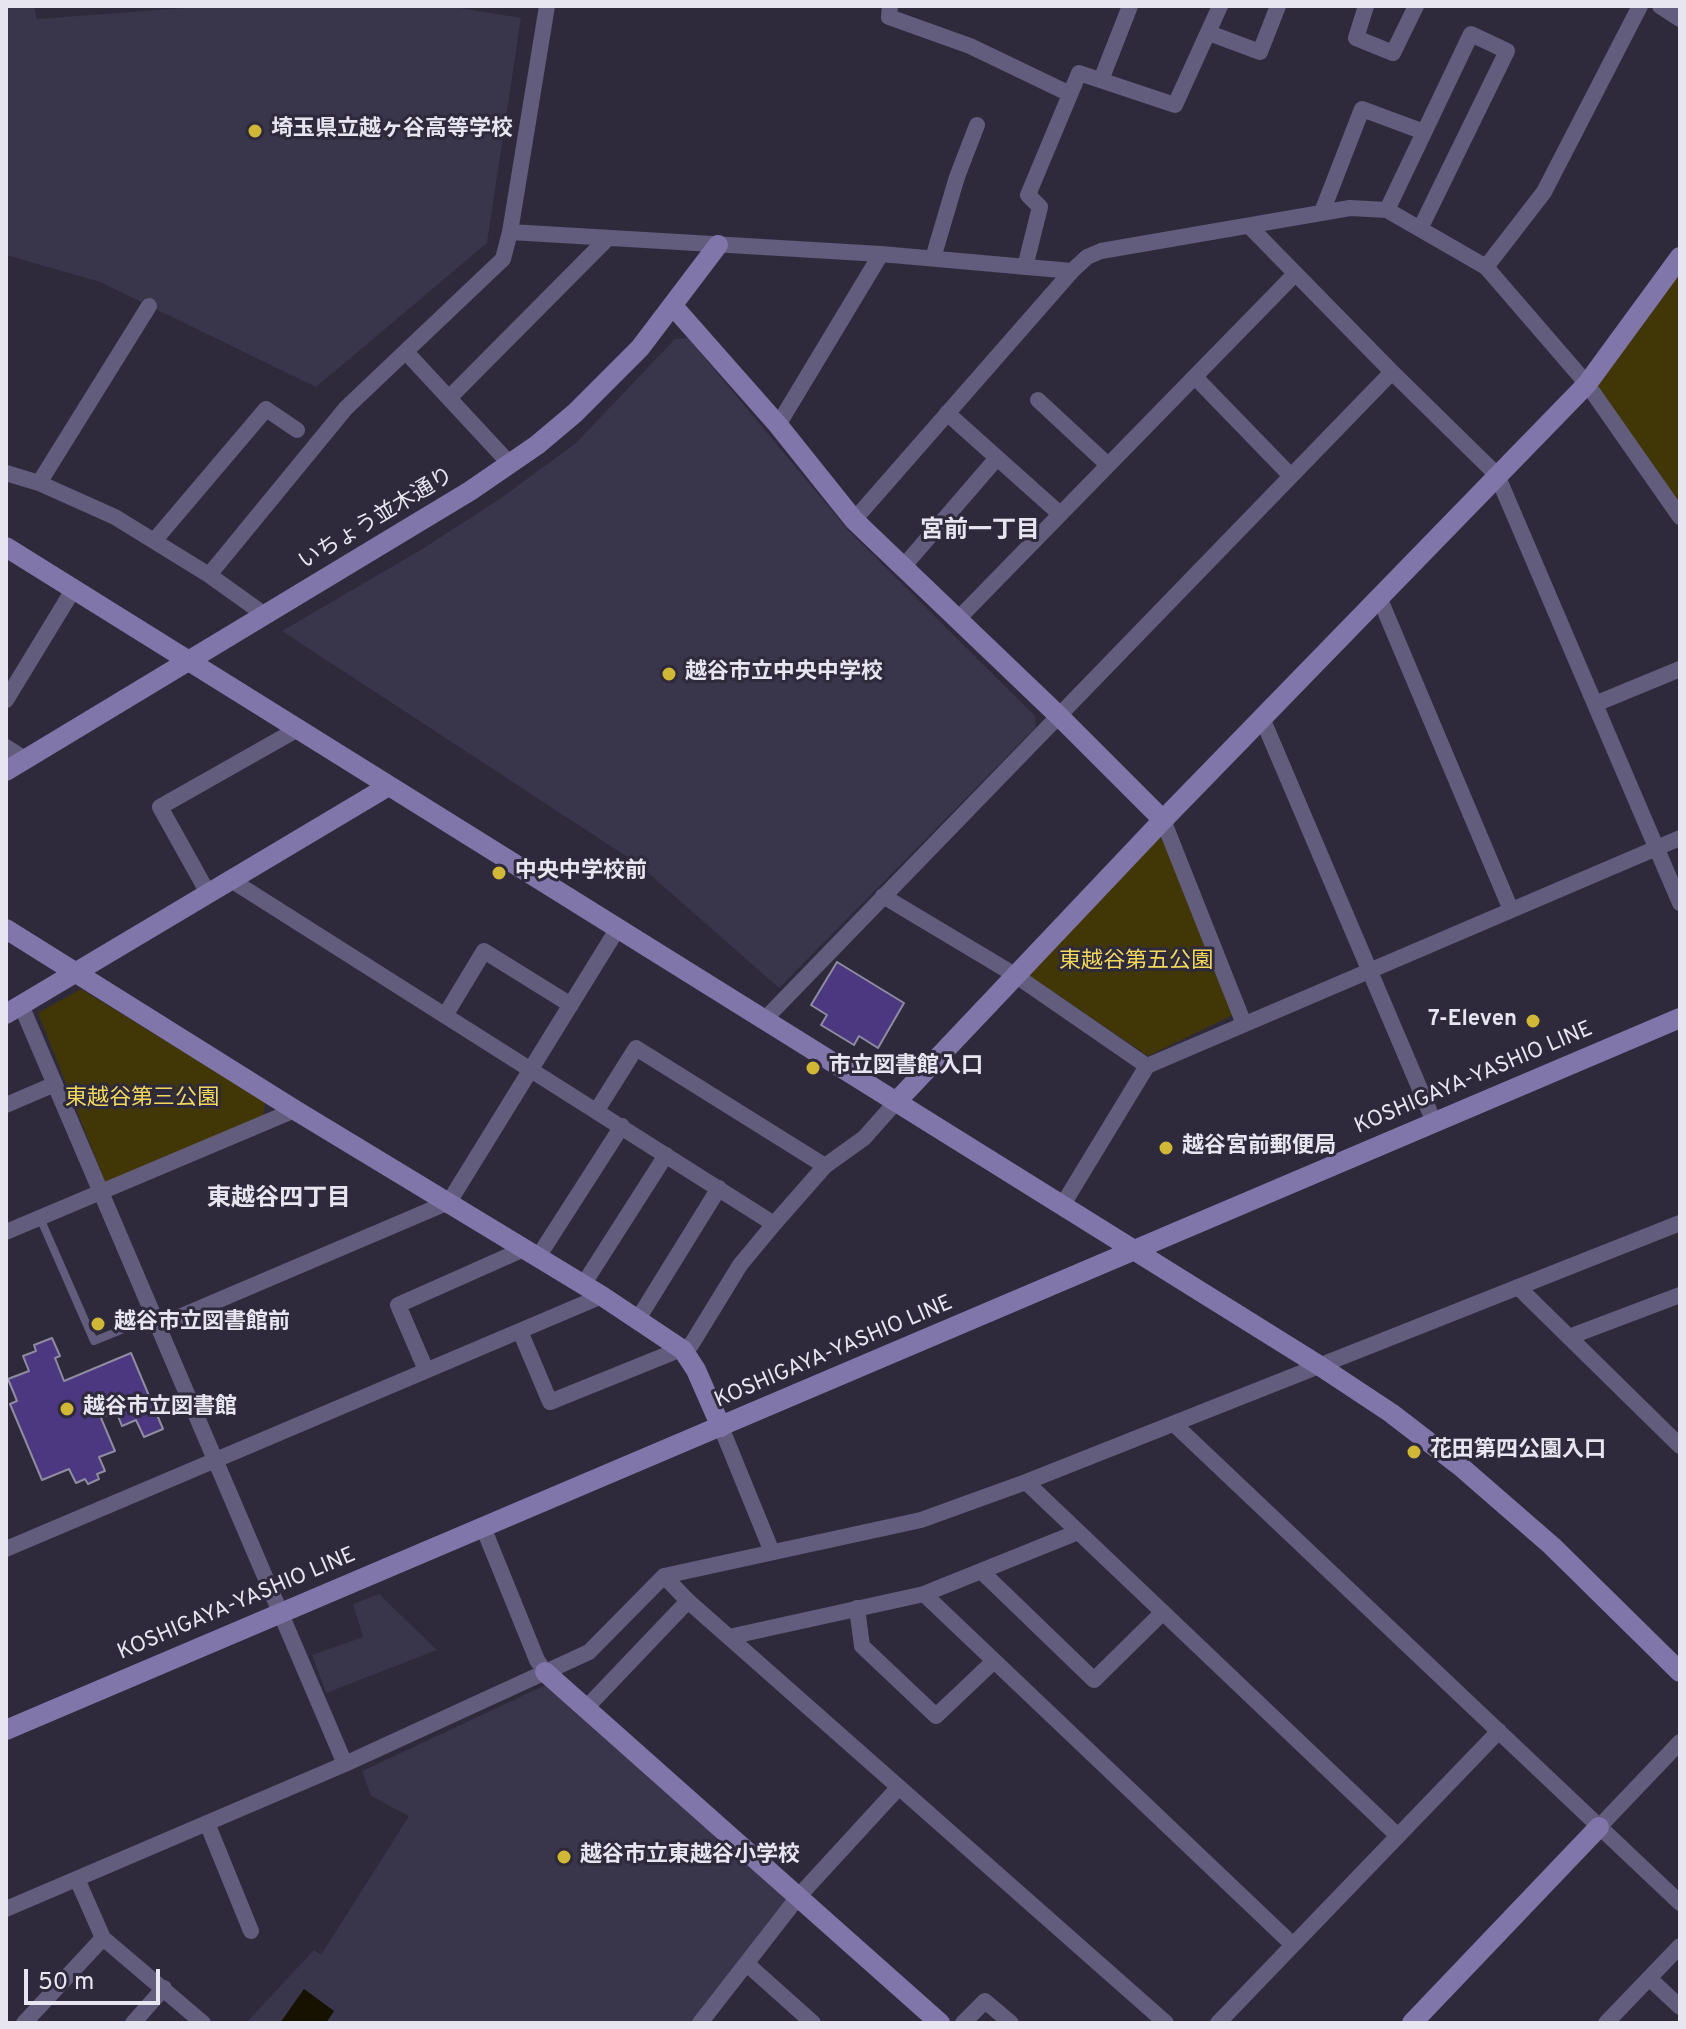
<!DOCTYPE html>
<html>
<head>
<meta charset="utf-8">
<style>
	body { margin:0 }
	#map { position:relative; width:1686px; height:2029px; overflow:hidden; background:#2e2a3c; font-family:Overpass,sans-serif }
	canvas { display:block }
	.frame { position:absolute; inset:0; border:8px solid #e7e5f0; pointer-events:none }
	.scale { position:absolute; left:24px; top:1969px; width:136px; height:36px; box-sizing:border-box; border:4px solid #e7e5f0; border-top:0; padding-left:10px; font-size:24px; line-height:28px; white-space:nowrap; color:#e7e5f0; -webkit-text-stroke:6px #2e2a3c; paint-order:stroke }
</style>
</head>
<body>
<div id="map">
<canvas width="1686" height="2029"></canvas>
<div class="frame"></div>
<div class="scale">50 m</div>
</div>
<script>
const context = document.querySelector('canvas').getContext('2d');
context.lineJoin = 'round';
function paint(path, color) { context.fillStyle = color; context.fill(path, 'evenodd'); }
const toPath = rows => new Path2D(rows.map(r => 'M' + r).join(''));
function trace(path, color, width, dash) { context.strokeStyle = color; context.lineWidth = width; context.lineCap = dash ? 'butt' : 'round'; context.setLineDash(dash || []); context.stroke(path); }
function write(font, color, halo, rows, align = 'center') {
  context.font = font + ' Overpass,"Noto Sans JP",sans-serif'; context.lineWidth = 6; context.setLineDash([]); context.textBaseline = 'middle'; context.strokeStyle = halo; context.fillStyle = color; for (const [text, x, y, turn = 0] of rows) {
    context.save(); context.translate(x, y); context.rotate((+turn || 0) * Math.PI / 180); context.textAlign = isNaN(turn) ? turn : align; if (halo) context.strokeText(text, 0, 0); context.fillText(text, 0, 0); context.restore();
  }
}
const built = toPath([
	[6,6,34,6,37,19,212,6,448,6,521,18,487,243,316,387,100,282,6,255],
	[688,338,849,531,1035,716,1036,727,779,988,638,864,282,631,424,548,504,496,576,443,675,339],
	[379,1594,437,1650,326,1693,312,1655,363,1637,353,1604],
	[550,1683,791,1898,694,2023,246,2023,314,1950,321,1955,409,1816,371,1796,362,1771]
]);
const green = toPath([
	[1680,272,1680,507,1596,386],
	[1161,833,1233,1015,1148,1056,1027,974],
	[81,989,265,1102,263,1117,106,1184,38,1013]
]);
const water = toPath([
	[304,1989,334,2011,326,2023,280,2023]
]);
const building = toPath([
	[837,962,904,1003,878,1048,859,1036,854,1045,821,1025,827,1015,811,1005,837,962],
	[52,1338,60,1356,55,1358,64,1381,131,1353,163,1429,144,1437,136,1420,122,1426,116,1411,101,1418,115,1451,99,1457,105,1471,97,1474,99,1479,88,1484,85,1479,76,1483,69,1469,42,1480,10,1404,17,1401,8,1379,29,1371,23,1356,36,1351,34,1345,52,1338]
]);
const lane = toPath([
	[40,1218,94,1341,143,1321,157,1326]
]);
const street = toPath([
	[890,6,889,17,970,46,1070,94],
	[1366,6,1356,38,1393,53,1416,6],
	[1660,6,1680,19],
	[1209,33,1260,52,1278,6],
	[1101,80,1130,6],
	[1387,210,1471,34,1507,51,1420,229],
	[1322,212,1362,109,1424,132],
	[1250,227,1392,372,1497,475,1680,903],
	[510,232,881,254,1072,271,1087,257,1101,251,1350,208,1387,210,1486,267,1587,384,1680,517],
	[933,258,957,177,977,125],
	[1025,267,1040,207,1028,195,1079,73,1175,105,1220,6],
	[1486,267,1544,192,1640,6],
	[406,352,510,464],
	[1195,377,1291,476],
	[449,398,607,239],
	[1038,400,1108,465],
	[947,413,1060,514],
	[778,425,881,254],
	[6,473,39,483,115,517,209,575,265,615],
	[39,483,149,306],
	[854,520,1072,271],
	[154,541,266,409,297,430],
	[903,567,997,458],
	[209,575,346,408,503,259,510,232,547,6],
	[1379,597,1511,910],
	[957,620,1295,274],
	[6,700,73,590],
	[1595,704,1680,669],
	[1262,718,1434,1122],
	[6,747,25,759],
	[1163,820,1244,1024],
	[231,880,774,1224],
	[208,893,160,807,296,730],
	[883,896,1015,975,1147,1066],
	[21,1005,345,1764],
	[446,1014,484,951,571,1005],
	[765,1019,1392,372],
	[6,1105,55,1084],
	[597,1110,636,1048,825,1166],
	[1062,1206,1147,1066,1680,838],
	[6,1232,295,1110],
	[538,1257,622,1126],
	[583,1285,666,1155],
	[1518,1287,1680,1446],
	[638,1319,719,1188],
	[158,1326,449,1202,618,928],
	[520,1331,550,1402,691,1345,740,1265,774,1224,825,1166,864,1138,896,1102],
	[1569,1337,1680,1295],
	[426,1370,398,1305,524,1249],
	[1174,1424,1680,1903],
	[721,1427,772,1552],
	[1026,1482,1398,1836],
	[483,1527,537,1660,545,1672],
	[6,1549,602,1296],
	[981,1571,1094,1680,1163,1612],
	[664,1576,688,1601,1166,2023],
	[924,1594,1293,1945],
	[857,1608,862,1646,936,1716,994,1661],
	[729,1637,924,1594,1078,1532],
	[586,1708,688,1601],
	[207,1823,251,1931],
	[1599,1827,1680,1742],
	[77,1879,103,1938,203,2023],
	[6,1909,345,1764,589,1652,664,1576,921,1520,1026,1482,1680,1223],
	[747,1964,813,2023],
	[1649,1978,1680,2007],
	[24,2023,103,1938],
	[133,2023,164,1988],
	[700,2023,798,1897,899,1787],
	[963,2023,985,2001,1011,2023],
	[1218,2023,1499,1731],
	[1606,2023,1680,1946]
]);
const secondary = toPath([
	[673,306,778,425,854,520,1059,716,1163,820],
	[6,547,1320,1366,1391,1413,1460,1466,1552,1546,1680,1672],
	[6,771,470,491,537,445,575,413,640,348,718,245],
	[6,929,295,1110,602,1296,683,1350,696,1370,721,1427],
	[6,1014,387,787],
	[896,1102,1163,820,1587,384,1680,257],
	[545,1672,940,2023],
	[6,1730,1680,1018],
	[1412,2023,1599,1827]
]);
const markers = [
	[255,131,8,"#d1b736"],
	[669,674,8,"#d1b736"],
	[499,873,8,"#d1b736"],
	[1533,1021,8,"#d1b736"],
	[813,1068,8,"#d1b736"],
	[1166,1148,8,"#d1b736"],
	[98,1324,8,"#d1b736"],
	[67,1409,8,"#d1b736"],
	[1414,1452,8,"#d1b736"],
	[564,1857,8,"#d1b736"]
];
const poiNames = [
	["埼玉県立越ヶ谷高等学校",271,131],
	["越谷市立中央中学校",685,674],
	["中央中学校前",515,873],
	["7-Eleven",1517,1021,"right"],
	["市立図書館入口",829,1068],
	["越谷宮前郵便局",1182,1148],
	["越谷市立図書館前",114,1324],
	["越谷市立図書館",83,1409],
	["花田第四公園入口",1430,1452],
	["越谷市立東越谷小学校",580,1857]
];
const streetNames = [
	["いちょう並木通り",377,520,-31],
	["KOSHIGAYA-YASHIO LINE",1474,1079,-23],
	["KOSHIGAYA-YASHIO LINE",834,1353,-23],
	["KOSHIGAYA-YASHIO LINE",237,1605,-23]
];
const parkNames = [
	["東越谷第五公園",1136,963],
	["東越谷第三公園",142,1100]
];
const neighbourhoodNames = [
	["宮前一丁目",980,532],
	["東越谷四丁目",279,1200]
];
paint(built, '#39354b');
paint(green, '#413706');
paint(water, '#171100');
paint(building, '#4c3880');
trace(building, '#8f8ba0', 2);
trace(lane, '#625c7d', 8);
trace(street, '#625c7d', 16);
trace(secondary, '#8076aa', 20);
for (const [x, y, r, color] of markers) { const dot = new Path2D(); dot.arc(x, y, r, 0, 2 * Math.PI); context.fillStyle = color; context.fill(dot); trace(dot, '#2e2a3c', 3); }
write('bold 22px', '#e7e5f0', '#2e2a3c', poiNames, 'left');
write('22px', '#e7e5f0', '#2e2a3c', streetNames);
write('22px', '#f3d95b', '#2e2a3c', parkNames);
write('bold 24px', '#e7e5f0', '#2e2a3c', neighbourhoodNames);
</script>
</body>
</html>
